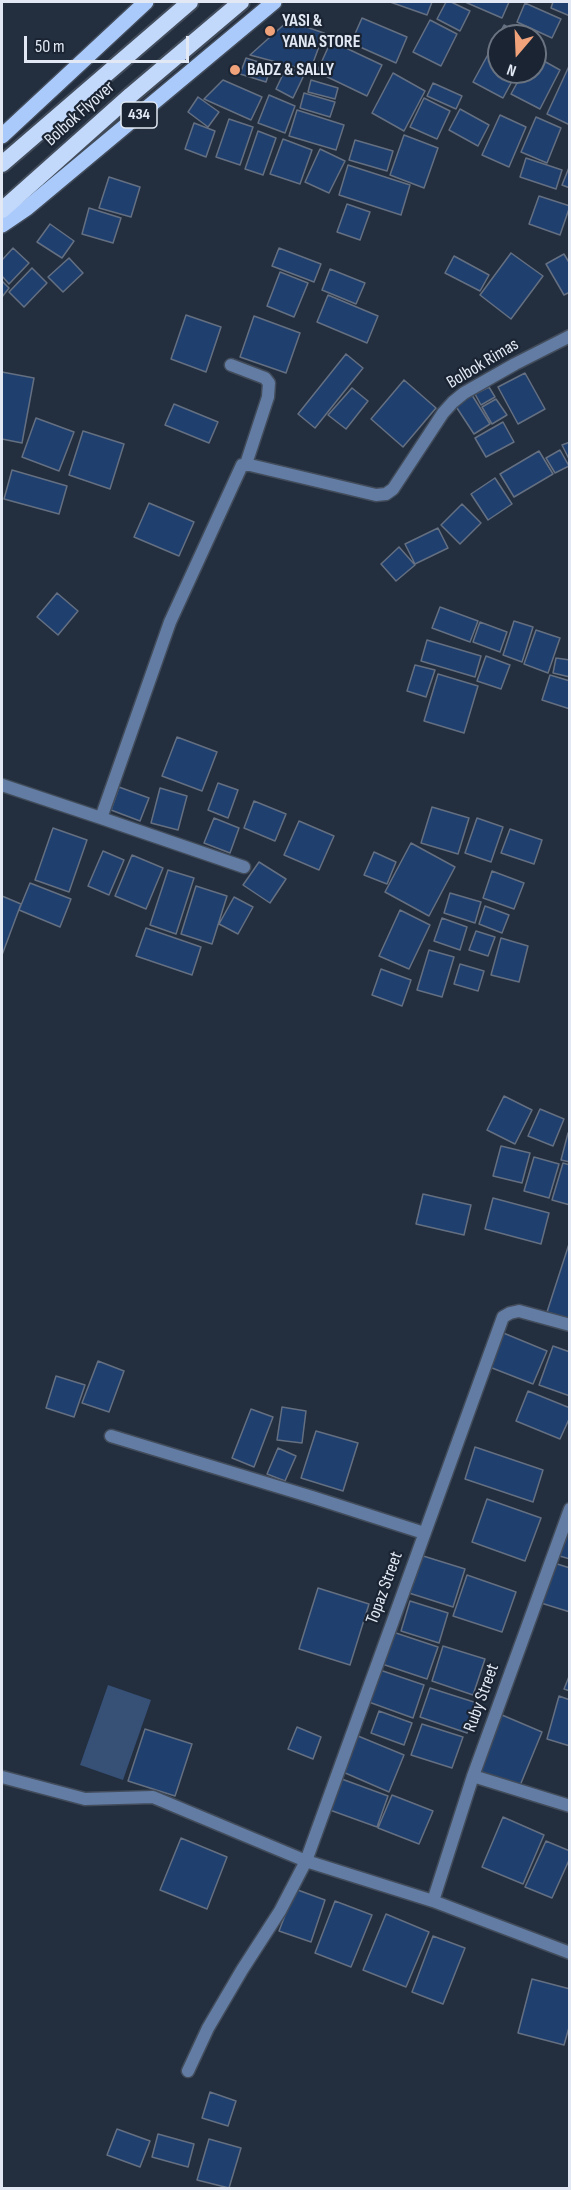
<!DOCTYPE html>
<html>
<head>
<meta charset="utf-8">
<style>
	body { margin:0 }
	#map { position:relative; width:571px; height:2190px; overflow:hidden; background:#232e3e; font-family:"Sofia Sans Condensed",sans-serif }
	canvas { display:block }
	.frame { position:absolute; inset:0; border:3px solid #e2e9f4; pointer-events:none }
	.north { position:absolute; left:487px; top:24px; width:60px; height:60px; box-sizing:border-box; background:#1a2433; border:2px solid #6a7380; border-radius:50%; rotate:199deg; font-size:16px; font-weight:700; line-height:24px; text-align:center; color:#e2e9f4 }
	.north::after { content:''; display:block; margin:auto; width:21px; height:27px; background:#f0a27a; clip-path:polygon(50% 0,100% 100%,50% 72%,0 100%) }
	.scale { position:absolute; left:24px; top:36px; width:165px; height:27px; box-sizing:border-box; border:3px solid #e2e9f4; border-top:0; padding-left:8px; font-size:18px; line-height:21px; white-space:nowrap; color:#e2e9f4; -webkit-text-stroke:4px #1a2433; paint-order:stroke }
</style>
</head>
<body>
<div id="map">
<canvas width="571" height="2190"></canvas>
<div class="frame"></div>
<div class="north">N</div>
<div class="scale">50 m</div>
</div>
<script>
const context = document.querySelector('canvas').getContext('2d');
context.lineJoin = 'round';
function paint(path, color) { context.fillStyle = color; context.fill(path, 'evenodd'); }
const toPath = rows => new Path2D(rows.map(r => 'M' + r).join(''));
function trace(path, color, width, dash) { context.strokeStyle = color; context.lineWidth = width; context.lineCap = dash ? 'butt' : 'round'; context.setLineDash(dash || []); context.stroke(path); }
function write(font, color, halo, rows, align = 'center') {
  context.font = font + ' "Sofia Sans Condensed",sans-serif'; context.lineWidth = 4.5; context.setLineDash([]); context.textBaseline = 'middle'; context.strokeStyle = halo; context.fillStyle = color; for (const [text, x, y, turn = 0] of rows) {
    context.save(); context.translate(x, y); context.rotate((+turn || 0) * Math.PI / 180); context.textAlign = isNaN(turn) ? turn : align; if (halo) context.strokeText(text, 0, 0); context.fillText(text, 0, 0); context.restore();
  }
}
const green = toPath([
	[108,1685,151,1700,123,1780,80,1765]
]);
const building = toPath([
	[390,2,432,2,427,15,390,2],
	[446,2,451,2,470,11,460,31,437,19,446,2],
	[465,2,509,2,502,18,465,2],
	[553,2,570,2,570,16,551,8,553,2],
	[525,3,561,19,552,38,517,22,525,3],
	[362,18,407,37,396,63,351,43,362,18],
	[430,20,457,34,441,66,413,52,430,20],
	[288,21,324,33,310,71,250,55,288,21],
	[504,25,524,36,499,36,499,72,517,72,503,98,473,82,504,25],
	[331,41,382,65,367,96,317,72,331,41],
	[535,56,560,70,540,109,511,94,523,72,535,72,535,56],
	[246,58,271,66,266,82,240,74,246,58],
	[570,64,570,125,547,114,570,64],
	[286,68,305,73,293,98,276,89,286,68],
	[393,73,425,91,404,131,372,113,393,73],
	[223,80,262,97,251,120,204,99,223,80],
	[311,80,338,88,335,99,308,92,311,80],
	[433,83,462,96,456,109,427,96,433,83],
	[304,93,335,102,330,117,300,108,304,93],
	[269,95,295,106,285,133,258,123,269,95],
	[198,97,219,112,208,127,188,112,198,97],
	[424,98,450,111,437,139,410,127,424,98],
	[460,109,489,125,478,146,449,130,460,109],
	[297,110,344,125,336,150,289,136,297,110],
	[500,115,526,127,509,167,482,155,500,115],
	[536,117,561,128,547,163,521,152,536,117],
	[229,119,253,127,240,165,216,157,229,119],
	[194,123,215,131,206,157,185,149,194,123],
	[258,131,276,138,263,175,245,169,258,131],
	[404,135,438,148,424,188,390,175,404,135],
	[283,139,312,150,300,184,270,174,283,139],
	[355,140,393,151,387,171,349,160,355,140],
	[320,149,345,161,329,193,305,182,320,149],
	[526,158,562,170,556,189,520,177,526,158],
	[348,165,410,185,401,215,339,195,348,165],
	[570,165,570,188,562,185,570,165],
	[109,177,140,187,131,217,99,208,109,177],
	[539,196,570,206,560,235,529,224,539,196],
	[347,204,370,212,360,240,337,232,347,204],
	[89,208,121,218,113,243,82,234,89,208],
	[50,224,74,241,62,258,37,242,50,224],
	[13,248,29,263,9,284,2,276,2,260,13,248],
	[279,248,321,264,314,282,272,266,279,248],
	[511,253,543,276,511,319,480,295,511,253],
	[564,254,570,264,570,292,564,295,546,264,564,254],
	[454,256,489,275,480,291,445,273,454,256],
	[69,258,83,273,63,292,48,277,69,258],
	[32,268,47,283,24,307,9,292,32,268],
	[330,269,365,283,356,304,322,290,330,269],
	[280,272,308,283,294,317,267,306,280,272],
	[2,281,9,288,2,297,2,281],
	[328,295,378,316,367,343,317,322,328,295],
	[186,315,221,327,206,372,171,359,186,315],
	[254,316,300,333,286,373,240,357,254,316],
	[346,354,363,368,315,428,298,414,346,354],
	[2,372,34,378,22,443,2,439,2,372],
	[525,373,545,409,518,424,498,387,525,373],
	[404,380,436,408,403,447,371,419,404,380],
	[489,387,495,397,481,405,475,394,489,387],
	[352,388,368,401,346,429,328,415,352,388],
	[472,395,490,424,474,434,455,405,472,395],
	[496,399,507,415,492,424,482,407,496,399],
	[174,404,218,422,209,443,165,425,174,404],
	[36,418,74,432,59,471,22,457,36,418],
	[503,422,514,442,486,457,475,438,503,422],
	[83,431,124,444,110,489,69,475,83,431],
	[570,442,570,461,562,445,570,442],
	[560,450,569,466,555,473,546,458,560,450],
	[539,451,553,474,514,497,500,474,539,451],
	[12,470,67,486,59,514,4,499,12,470],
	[495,478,512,504,488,520,471,494,495,478],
	[149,503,194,522,179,556,134,537,149,503],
	[462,504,481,523,460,544,441,525,462,504],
	[438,528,448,548,415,564,405,544,438,528],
	[399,547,415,565,396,581,381,564,399,547],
	[57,593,78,611,58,635,37,617,57,593],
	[440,607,478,621,470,642,432,628,440,607],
	[514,621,533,627,522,662,503,655,514,621],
	[480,622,507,632,500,652,473,642,480,622],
	[536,630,560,638,548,673,524,664,536,630],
	[427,640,481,656,475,677,421,661,427,640],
	[486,656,510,665,501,689,477,681,486,656],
	[556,658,570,660,570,677,553,673,556,658],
	[415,665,435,670,426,697,407,691,415,665],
	[438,674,478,686,464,733,424,721,438,674],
	[550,675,570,681,570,709,542,700,550,675],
	[177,737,217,752,202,791,162,776,177,737],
	[218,783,238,790,228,818,208,810,218,783],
	[119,787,149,798,140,821,111,810,119,787],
	[160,788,187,796,178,830,151,823,160,788],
	[254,801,286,814,275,841,244,828,254,801],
	[432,807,469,818,458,854,421,843,432,807],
	[214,818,239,828,230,853,204,843,214,818],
	[477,818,503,827,491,862,465,853,477,818],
	[299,821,334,836,319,870,284,855,299,821],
	[53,828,87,840,69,892,35,880,53,828],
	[510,829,542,840,534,864,501,853,510,829],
	[411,843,455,867,429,916,385,892,411,843],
	[103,851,124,860,109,895,88,886,103,851],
	[374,852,396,862,387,884,364,875,374,852],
	[132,855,163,868,146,909,115,896,132,855],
	[259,862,286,879,270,903,243,885,259,862],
	[168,870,194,878,176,934,150,925,168,870],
	[492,871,524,883,514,909,483,898,492,871],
	[30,883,71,899,60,927,19,910,30,883],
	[196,886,227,896,212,944,181,934,196,886],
	[450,893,481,902,475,923,444,913,450,893],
	[2,896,21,904,2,955,2,896],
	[234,897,253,907,238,934,219,924,234,897],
	[485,906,509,915,502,933,479,924,485,906],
	[400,910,430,925,409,969,379,956,400,910],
	[442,918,467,927,460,950,434,941,442,918],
	[146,928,201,947,192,975,136,956,146,928],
	[476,931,495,937,488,956,469,950,476,931],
	[501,938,528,946,519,982,491,975,501,938],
	[429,950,454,957,442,997,417,990,429,950],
	[460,964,484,971,478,991,454,984,460,964],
	[381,969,411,980,402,1006,372,995,381,969],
	[504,1096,532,1110,515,1144,487,1130,504,1096],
	[540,1109,564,1119,553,1146,528,1136,540,1109],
	[568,1133,570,1133,570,1162,561,1160,568,1133],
	[501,1146,530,1153,522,1183,493,1176,501,1146],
	[534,1157,559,1164,549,1198,524,1191,534,1157],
	[563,1163,570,1165,570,1205,552,1200,563,1163],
	[423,1194,471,1205,464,1235,416,1224,423,1194],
	[493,1198,549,1213,541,1244,485,1229,493,1198],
	[569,1244,570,1245,570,1319,547,1312,569,1244],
	[501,1332,547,1351,533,1384,487,1366,501,1332],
	[553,1346,570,1352,570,1396,539,1385,553,1346],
	[98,1361,124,1371,109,1412,82,1403,98,1361],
	[56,1376,85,1385,74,1417,46,1408,56,1376],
	[528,1391,570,1408,570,1417,560,1439,516,1421,528,1391],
	[282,1407,306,1411,302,1443,277,1440,282,1407],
	[251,1409,273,1417,254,1467,232,1458,251,1409],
	[316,1431,358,1443,343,1491,301,1478,316,1431],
	[475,1447,543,1470,533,1502,465,1479,475,1447],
	[278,1448,296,1456,285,1481,267,1474,278,1448],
	[487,1499,541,1518,525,1561,472,1542,487,1499],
	[564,1530,570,1531,570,1559,556,1555,564,1530],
	[420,1555,465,1569,453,1607,409,1593,420,1555],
	[554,1563,570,1568,570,1612,541,1603,554,1563],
	[467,1575,516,1592,502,1632,453,1616,467,1575],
	[318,1588,369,1604,350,1665,299,1649,318,1588],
	[410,1601,448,1613,439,1643,401,1631,410,1601],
	[393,1632,438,1647,427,1679,382,1664,393,1632],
	[443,1646,485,1659,473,1695,432,1681,443,1646],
	[377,1669,424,1685,413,1718,366,1701,377,1669],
	[570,1674,570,1691,564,1689,570,1674],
	[430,1688,477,1703,467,1733,420,1717,430,1688],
	[559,1696,570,1700,570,1746,547,1739,559,1696],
	[379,1711,412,1723,404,1745,371,1733,379,1711],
	[502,1715,542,1732,519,1788,478,1771,502,1715],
	[422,1724,463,1737,452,1768,411,1755,422,1724],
	[297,1727,321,1737,313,1759,288,1749,297,1727],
	[145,1729,192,1744,175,1796,128,1781,145,1729],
	[358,1736,404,1755,389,1792,343,1772,358,1736],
	[339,1778,388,1796,377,1827,327,1809,339,1778],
	[392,1795,433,1811,419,1844,378,1828,392,1795],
	[503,1817,544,1835,523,1884,482,1867,503,1817],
	[181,1838,227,1857,207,1909,160,1890,181,1838],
	[546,1841,570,1851,570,1858,552,1898,525,1887,546,1841],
	[295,1889,325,1900,311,1942,279,1931,295,1889],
	[335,1901,372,1915,351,1967,315,1953,335,1901],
	[386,1914,429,1932,406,1987,363,1970,386,1914],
	[433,1936,465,1948,443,2004,412,1992,433,1936],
	[532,1979,570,1989,570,2024,564,2045,518,2033,532,1979],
	[210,2092,236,2101,228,2126,202,2118,210,2092],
	[117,2129,150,2141,140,2167,107,2155,117,2129],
	[158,2134,194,2144,188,2167,152,2157,158,2134],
	[209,2139,241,2148,229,2188,197,2180,209,2139]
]);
const minor = toPath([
	[231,365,265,378,269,383,268,397,246,464],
	[2,785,101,818,170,622,242,465,250,465,376,495,386,494,393,489,443,413,453,402,464,393,515,364,570,336],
	[101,818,244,867],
	[111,1436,312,1497,424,1533],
	[473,1776,570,1806],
	[2,1777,85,1799,153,1797,306,1861,433,1901,570,1953],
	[433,1901,473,1776,570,1509],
	[188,2071,208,2028,242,1970,280,1911,306,1861,503,1317,510,1313,519,1311,570,1325]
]);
const primary = toPath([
	[2,136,146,2],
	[2,225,27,208,274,2]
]);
const trunk = toPath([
	[2,164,190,2],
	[2,210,131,95,241,2]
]);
const markers = [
	[270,31,6,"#f0a27a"],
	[235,70,6,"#f0a27a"]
];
const shields = [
	[139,115,36]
];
const shieldNames = [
	["434",139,115]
];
const poiNames = [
	["YASI &",282,21],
	["YANA STORE",282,42],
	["BADZ & SALLY",247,70]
];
const streetNames = [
	["Bolbok Flyover",80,114,-42],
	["Bolbok Rimas",483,364,-31],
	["Topaz Street",385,1588,-70],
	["Ruby Street",482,1698,-70]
];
paint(green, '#375076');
paint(building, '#1f3f6f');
trace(building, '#647082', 1.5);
trace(minor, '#424c5b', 15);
trace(primary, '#424c5b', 18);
trace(trunk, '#424c5b', 20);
trace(minor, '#627ca3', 12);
trace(primary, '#aacafb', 15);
trace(trunk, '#c2d9fc', 16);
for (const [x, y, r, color] of markers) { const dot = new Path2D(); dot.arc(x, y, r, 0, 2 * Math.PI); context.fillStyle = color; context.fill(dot); trace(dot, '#1a2433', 2); }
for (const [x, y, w] of shields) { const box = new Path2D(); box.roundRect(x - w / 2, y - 13, w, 26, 4.5); context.fillStyle = '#1a2433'; context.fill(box); trace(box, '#e2e9f4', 1.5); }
write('bold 16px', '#e2e9f4', null, shieldNames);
write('bold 18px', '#e2e9f4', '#1a2433', poiNames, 'left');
write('18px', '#e2e9f4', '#1a2433', streetNames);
</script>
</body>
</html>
